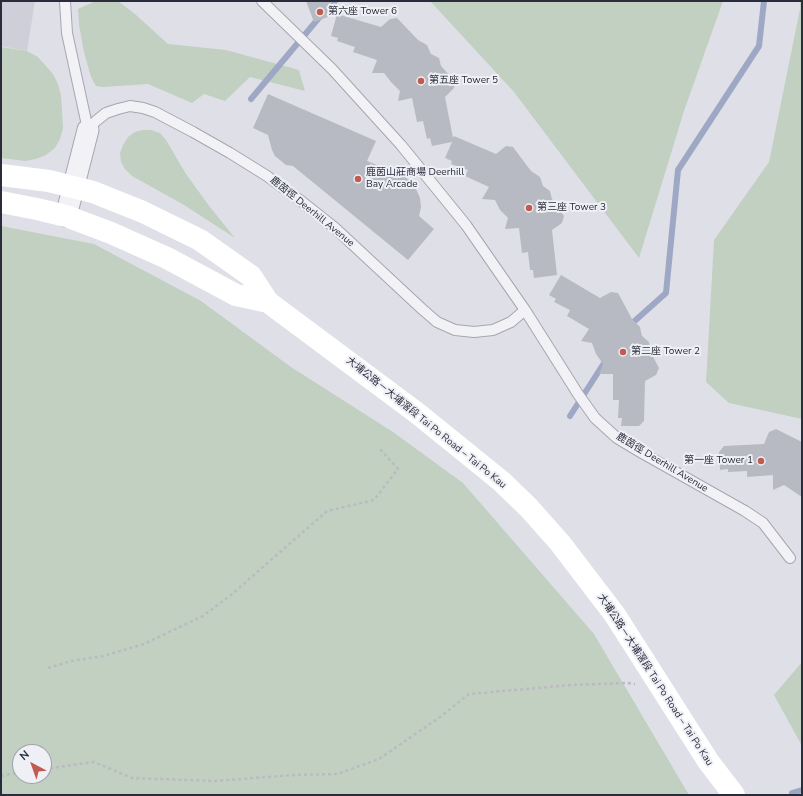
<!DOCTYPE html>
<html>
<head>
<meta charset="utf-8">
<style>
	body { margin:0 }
	#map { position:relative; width:803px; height:796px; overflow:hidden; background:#dfe0e7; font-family:"Nunito Sans",sans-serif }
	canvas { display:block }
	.frame { position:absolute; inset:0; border:2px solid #2a2c3c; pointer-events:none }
	.north { position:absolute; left:12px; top:744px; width:40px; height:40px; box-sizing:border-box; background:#eff0f5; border:1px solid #a0a2ab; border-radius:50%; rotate:319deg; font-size:11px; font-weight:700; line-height:16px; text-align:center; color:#2a2c3c }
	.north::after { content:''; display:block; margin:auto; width:14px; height:18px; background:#c05b50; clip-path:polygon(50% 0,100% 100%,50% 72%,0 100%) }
</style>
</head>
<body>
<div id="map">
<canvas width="803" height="796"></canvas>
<div class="frame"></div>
<div class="north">N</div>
</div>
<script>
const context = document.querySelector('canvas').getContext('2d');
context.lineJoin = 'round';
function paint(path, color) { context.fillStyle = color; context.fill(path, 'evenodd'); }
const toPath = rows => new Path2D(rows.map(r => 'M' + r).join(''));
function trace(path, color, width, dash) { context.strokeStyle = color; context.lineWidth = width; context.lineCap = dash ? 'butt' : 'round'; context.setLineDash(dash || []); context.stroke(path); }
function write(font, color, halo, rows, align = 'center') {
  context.font = font + ' "Nunito Sans","Noto Sans TC",sans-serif'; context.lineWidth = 4; context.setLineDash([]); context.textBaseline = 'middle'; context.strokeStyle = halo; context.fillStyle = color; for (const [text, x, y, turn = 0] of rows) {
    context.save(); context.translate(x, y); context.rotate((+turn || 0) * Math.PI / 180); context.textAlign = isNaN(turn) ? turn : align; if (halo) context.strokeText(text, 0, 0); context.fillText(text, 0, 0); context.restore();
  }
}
const built = toPath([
	[1,1,35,1,27,51,1,46]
]);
const green = toPath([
	[96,1,118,1,135,14,168,44,226,50,299,70,305,91,250,77,225,101,204,94,192,103,148,84,103,87,96,86,91,77,84,52,79,25,78,9],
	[430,1,723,1,684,111,639,258,514,92],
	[800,1,802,1,802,419,729,403,706,382,714,240,769,162,800,9],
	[1,47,27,51,38,57,53,74,58,84,61,95,63,128,60,139,55,148,46,155,36,159,25,161,1,158],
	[143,130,151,130,160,133,166,140,186,174,210,207,235,238,184,205,132,176,125,169,121,162,120,153,123,145,128,137,135,132],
	[1,226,94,244,201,301,291,367,393,432,463,483,594,634,689,795,1,795],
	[20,752,44,752,44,776,20,776],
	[802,662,802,746,774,695]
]);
const stream = toPath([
	[251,99,333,1,335,1],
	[629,326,666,293,678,170,759,46,764,1],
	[570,416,606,360],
	[792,793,802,790]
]);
const building = toPath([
	[306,1,331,1,336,14,314,22],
	[337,14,381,27,390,19,397,18,418,40,427,45,431,54,439,58,441,66,455,81,454,88,445,97,453,138,454,136,496,154,506,146,513,147,531,171,540,177,543,186,550,191,552,199,564,216,562,223,552,230,557,275,534,278,533,270,530,270,528,252,522,253,519,228,505,229,508,218,500,210,495,200,482,199,489,187,465,176,468,170,451,164,452,161,445,158,452,142,432,146,430,138,427,139,423,121,417,122,412,98,398,101,400,91,391,82,384,73,372,73,377,60,353,52,355,47,337,41,338,38,331,36],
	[268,94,376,141,367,161,404,176,411,182,416,189,420,198,421,207,419,216,434,229,408,260,293,166,286,165,275,156,272,150,268,135,253,128],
	[561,275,600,298,611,292,618,293,632,319,640,327,642,336,649,342,650,351,659,368,656,375,645,381,644,421,639,426,621,426,622,418,618,418,619,400,613,400,613,374,599,374,603,364,596,354,592,343,581,341,589,329,567,316,570,310,554,302,556,299,549,295],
	[776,429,802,442,802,497,784,485,773,490,773,475,747,477,747,471,728,472,728,469,720,470,719,452,724,446,764,444,769,432]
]);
const path = toPath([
	[48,668,71,661,103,656,144,644,203,616,231,595,327,511,374,500,398,469,380,449],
	[44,769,94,762,132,778,214,781,294,775,337,774,379,759,440,717,469,694,571,685,628,683,635,684],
	[1,776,20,772]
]);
const service = toPath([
	[65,1,67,33,88,130],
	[262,1,332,69,401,145,466,225,525,310,578,394,595,418,617,438,642,453,745,511,763,523,790,558],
	[88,130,96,121,106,113,118,109,130,106,143,108,155,112,193,132,230,153,267,176,301,201,335,228,422,309,437,322,455,330,474,332,493,330,511,322,525,310]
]);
const minor = toPath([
	[66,216,88,130]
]);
const secondary = toPath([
	[1,175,49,181,93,192,143,212,200,240,251,276,268,302,417,413,501,481,529,508,560,543,615,615,708,761,734,795],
	[1,202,37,209,66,216,111,233,167,258,236,295,268,302]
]);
const markers = [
	[320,12,4,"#c05b50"],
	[421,81,4,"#c05b50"],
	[358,179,4,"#c05b50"],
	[529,208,4,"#c05b50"],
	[623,352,4,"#c05b50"],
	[761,461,4,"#c05b50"]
];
const poiNames = [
	["第六座 Tower 6",328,12],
	["第五座 Tower 5",429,81],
	["鹿茵山莊商場 Deerhill",366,173],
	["Bay Arcade",366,185],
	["第三座 Tower 3",537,208],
	["第二座 Tower 2",631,352],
	["第一座 Tower 1",753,461,"right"]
];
const streetNames = [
	["鹿茵徑 Deerhill Avenue",312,212,39],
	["大埔公路－大埔滘段 Tai Po Road – Tai Po Kau",426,423,39],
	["鹿茵徑 Deerhill Avenue",662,463,31],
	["大埔公路－大埔滘段 Tai Po Road – Tai Po Kau",655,680,57]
];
paint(built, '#cecfd8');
paint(green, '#c1d0c1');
trace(stream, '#9ea7c4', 6);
paint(building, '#b7b9c3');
trace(service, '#a5a6b0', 12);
trace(minor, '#a5a6b0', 23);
trace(path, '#babbc2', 2.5, [3, 3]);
trace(service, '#f2f2f6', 10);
trace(minor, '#f2f2f6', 21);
trace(secondary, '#fff', 22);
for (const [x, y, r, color] of markers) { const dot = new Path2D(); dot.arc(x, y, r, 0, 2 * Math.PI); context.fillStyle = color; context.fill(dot); trace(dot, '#eff0f5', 1.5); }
write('10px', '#2a2c3c', '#eff0f5', poiNames, 'left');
write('10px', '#2a2c3c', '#eff0f5', streetNames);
</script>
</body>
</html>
